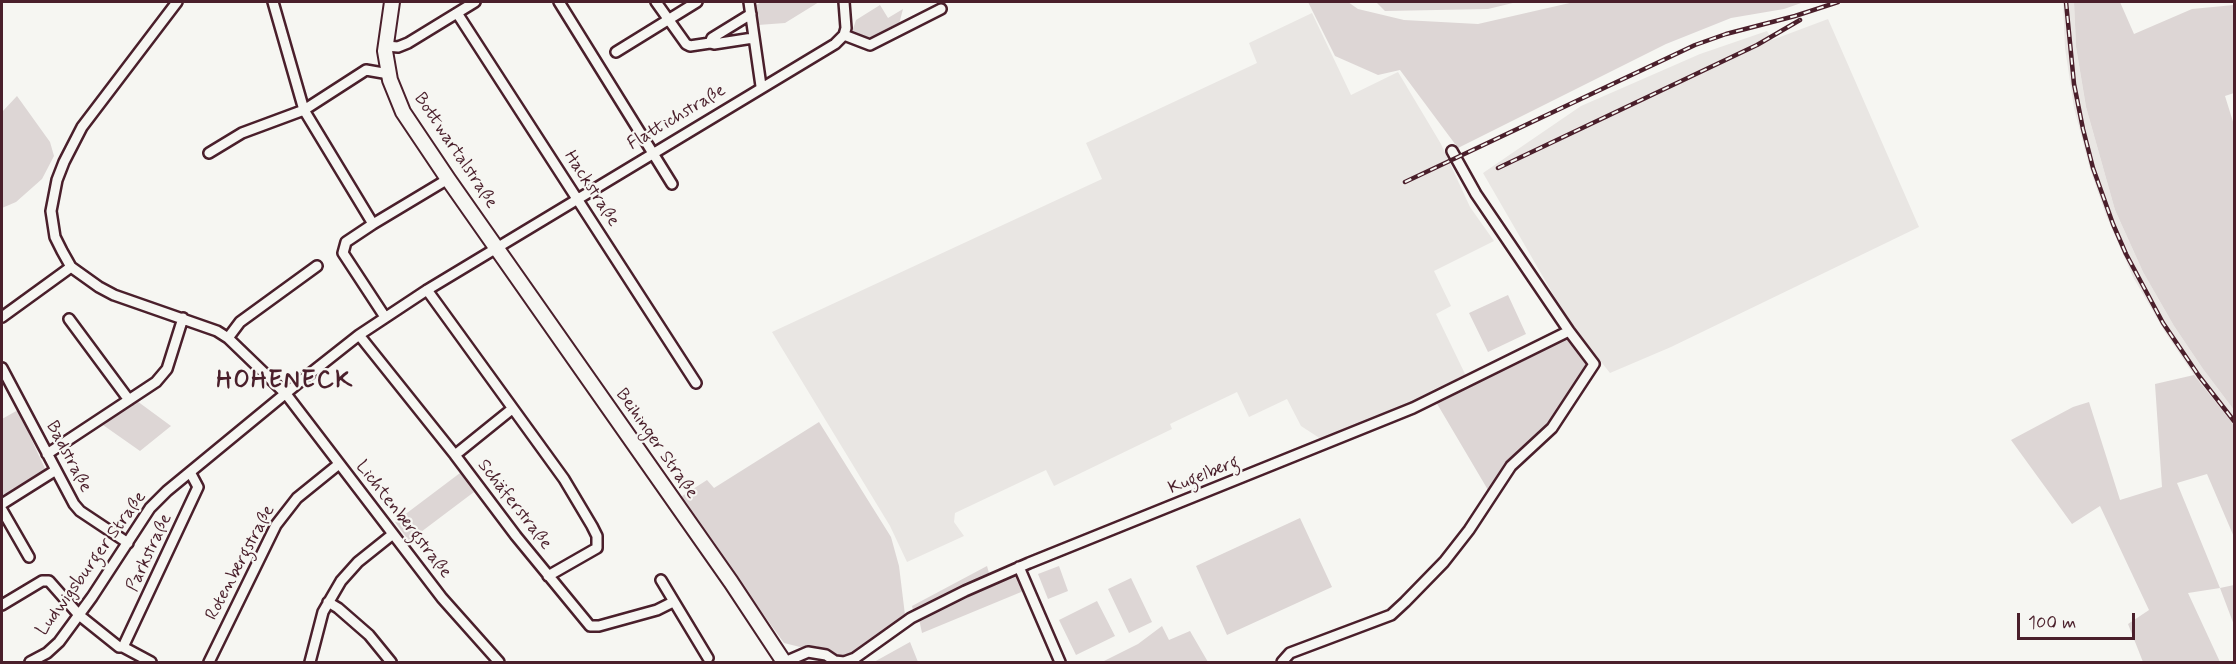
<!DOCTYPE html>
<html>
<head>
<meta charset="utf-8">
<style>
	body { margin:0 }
	#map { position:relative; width:2236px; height:664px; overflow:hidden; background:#f6f6f2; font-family:Mynerve,sans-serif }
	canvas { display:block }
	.frame { position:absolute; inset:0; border:3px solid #4a1f2b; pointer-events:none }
	.scale { position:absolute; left:2017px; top:613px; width:118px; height:27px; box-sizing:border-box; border:3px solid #4a1f2b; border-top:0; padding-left:8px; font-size:18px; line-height:21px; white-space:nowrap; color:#4a1f2b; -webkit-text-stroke:4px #f6f6f2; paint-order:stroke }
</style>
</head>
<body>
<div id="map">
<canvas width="2236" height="664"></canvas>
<div class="frame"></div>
<div class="scale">100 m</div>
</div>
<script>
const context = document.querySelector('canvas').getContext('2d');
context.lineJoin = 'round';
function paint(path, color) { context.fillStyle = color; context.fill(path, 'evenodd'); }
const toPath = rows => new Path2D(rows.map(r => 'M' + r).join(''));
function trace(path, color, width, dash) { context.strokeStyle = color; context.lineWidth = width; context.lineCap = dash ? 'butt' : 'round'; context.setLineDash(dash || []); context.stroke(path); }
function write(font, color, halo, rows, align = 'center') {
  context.font = font + ' Mynerve,sans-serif'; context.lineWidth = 4.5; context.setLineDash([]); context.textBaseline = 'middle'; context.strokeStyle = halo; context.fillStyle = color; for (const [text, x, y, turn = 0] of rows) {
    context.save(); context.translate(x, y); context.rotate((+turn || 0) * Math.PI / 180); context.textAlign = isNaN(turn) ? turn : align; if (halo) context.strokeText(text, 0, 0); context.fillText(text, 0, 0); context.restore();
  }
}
const built = toPath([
	[2063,2,2074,2,2076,47,2086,107,2115,210,2143,272,2174,326,2203,369,2234,410,2234,425,2194,375,2165,332,2133,277,2106,215,2090,169,2074,108,2065,48],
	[1312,13,1351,95,1398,72,1441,144,1470,207,1494,241,1434,271,1451,306,1436,314,1467,378,1392,414,1324,441,1301,426,1287,399,1249,417,1237,392,1170,424,1172,429,1054,486,1046,470,955,513,954,522,964,536,907,562,890,526,772,332,1102,179,1086,143,1257,63,1249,43],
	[1828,19,1919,227,1671,347,1610,373,1568,320,1483,173,1581,106,1700,54,1767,31,1772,40]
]);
const green = toPath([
	[761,2,819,2,785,23,758,25,755,6],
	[1308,2,1348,2,1358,9,1404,20,1478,24,1574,2,1804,2,1784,9,1731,18,1666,44,1458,148,1400,70,1378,75,1335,56],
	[1376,2,1517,2,1488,9,1385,11],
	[2074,2,2120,2,2134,34,2192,9,2234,5,2234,93,2225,96,2234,125,2234,410,2203,369,2174,326,2143,272,2115,210,2086,107,2076,47],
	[880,5,888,18,903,9,898,28,867,42,851,35,856,20],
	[17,96,50,142,54,156,42,179,16,202,2,208,2,112],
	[1508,295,1526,334,1488,352,1469,313],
	[1565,337,1590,362,1557,414,1542,433,1516,453,1488,490,1436,402],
	[2194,375,2234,425,2234,537,2207,474,2177,483,2220,588,2234,585,2234,625,2220,588,2188,593,2220,662,2143,662,2128,624,2149,610,2100,506,2072,524,2011,440,2073,407,2089,402,2120,500,2162,487,2155,384],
	[137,401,171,426,140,451,103,425],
	[18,410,47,473,2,496,2,419],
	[819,422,891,537,899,566,905,615,854,653,839,656,816,646,800,647,784,643,679,498,707,480,714,488],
	[460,473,474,492,409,541,395,522],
	[1300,518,1332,587,1227,635,1196,566],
	[987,566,989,573,913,610,912,606],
	[1059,566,1068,591,1048,599,1038,574],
	[1017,575,1026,590,922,633,919,619],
	[1131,578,1152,622,1129,633,1108,589],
	[1097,601,1115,636,1076,655,1059,620],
	[1162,626,1169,640,1190,631,1208,662,1102,662,1138,644],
	[910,642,918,662,874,662]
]);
const street = toPath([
	[177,2,82,127,64,162,57,180,51,211,55,237,62,251,71,267,99,287,114,295,217,331,228,338,286,394,442,598,499,662],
	[273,2,304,110,373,224],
	[559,2,672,184],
	[656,2,686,44,690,46,710,43,712,38,751,14],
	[749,2,761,86],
	[457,13,696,383],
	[844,35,870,45,941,9],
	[710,43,714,44,753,38],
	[386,46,398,47,408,43,475,2],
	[616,52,697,2],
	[209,153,242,133,304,110,366,70,389,74],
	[427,290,564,479,592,526,597,536,597,548,548,576],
	[2,317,71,267],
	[385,317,343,253,346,242,373,224,448,179],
	[69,319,129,400],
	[359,335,455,455,516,536,590,626,599,626,657,610,673,602],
	[228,338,240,322,317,266],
	[2,368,74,504,80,511,128,543],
	[47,454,156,382,167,369,183,318],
	[455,455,512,409],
	[2,504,56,470],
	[2,510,29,557],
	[1019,567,1060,662],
	[661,580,708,658],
	[328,602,338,608,369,635,391,662],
	[2,605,42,581,49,581,79,615,119,647,123,647,151,662],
	[123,647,198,487,190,472],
	[30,662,47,653,59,642,92,597,150,508,167,491,297,384,359,335,427,290,835,44,844,35,846,28,844,2],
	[209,662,276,525,297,498,339,464],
	[310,662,323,612,341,581,358,562,393,534],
	[785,662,808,652,826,655,835,661,844,662,855,658,911,618,965,591,1029,563,1413,408,1569,331],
	[1282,662,1290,653,1391,615,1405,602,1444,562,1469,530,1511,466,1552,428,1594,364,1569,331,1476,194,1452,151]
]);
const secondary = toPath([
	[392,2,385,51,390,80,403,112,448,179,731,582,784,662]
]);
const rail = toPath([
	[2066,2,2074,84,2083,129,2093,168,2113,224,2126,254,2163,323,2199,376,2234,421],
	[1498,168,1757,45,1800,20],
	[1405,182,1695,45,1726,34,1795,16,1838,2]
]);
const streetNames = [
	["Flattichstraße",677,118,-31],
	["Bottwartalstraße",455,151,56],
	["Hackstraße",591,189,57],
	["Beihinger Straße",656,444,55],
	["Badstraße",68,457,62],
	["Kugelberg",1204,476,-22],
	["Schäferstraße",514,505,52],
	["Lichtenbergstraße",403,520,52],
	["Parkstraße",150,553,-65],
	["Rotenbergstraße",241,563,-62],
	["Ludwigsburger Straße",92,564,-54]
];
const districtNames = [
	["HOHENECK",285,382]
];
paint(built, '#e9e6e3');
paint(green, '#ddd6d5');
trace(street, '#4a1f2b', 14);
trace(secondary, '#4a1f2b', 18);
trace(street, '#f6f6f2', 9);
trace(secondary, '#f6f6f2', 14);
trace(rail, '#4a1f2b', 4.5);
trace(rail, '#f6f6f2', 2, [7]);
write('18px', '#4a1f2b', '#f6f6f2', streetNames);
context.letterSpacing = '1.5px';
write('bold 24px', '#4a1f2b', '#f6f6f2', districtNames);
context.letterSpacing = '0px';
</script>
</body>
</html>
